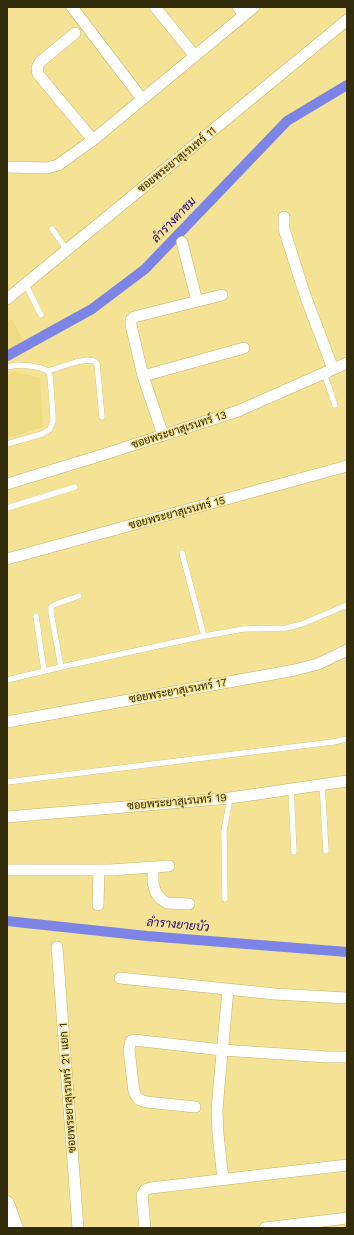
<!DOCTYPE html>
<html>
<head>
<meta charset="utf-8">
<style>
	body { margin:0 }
	#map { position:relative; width:354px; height:1235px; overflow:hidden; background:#f4e394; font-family:"Work Sans",sans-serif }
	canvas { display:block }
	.frame { position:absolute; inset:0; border:8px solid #332c0a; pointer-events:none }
</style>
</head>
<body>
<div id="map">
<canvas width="354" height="1235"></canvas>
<div class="frame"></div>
</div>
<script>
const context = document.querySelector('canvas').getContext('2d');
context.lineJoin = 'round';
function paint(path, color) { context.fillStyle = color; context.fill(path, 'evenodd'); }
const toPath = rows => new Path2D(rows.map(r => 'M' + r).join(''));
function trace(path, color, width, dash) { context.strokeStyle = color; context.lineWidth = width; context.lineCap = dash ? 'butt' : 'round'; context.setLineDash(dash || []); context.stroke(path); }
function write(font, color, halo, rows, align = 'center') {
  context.font = font + ' "Work Sans",Sarabun,sans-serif'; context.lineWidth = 3; context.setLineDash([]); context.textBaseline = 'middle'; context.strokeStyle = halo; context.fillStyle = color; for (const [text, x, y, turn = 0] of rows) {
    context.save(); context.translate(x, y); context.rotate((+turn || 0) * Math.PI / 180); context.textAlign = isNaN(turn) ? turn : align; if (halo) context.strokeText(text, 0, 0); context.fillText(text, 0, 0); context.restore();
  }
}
const built = toPath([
	[12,319,24,342,7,351,7,322],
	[15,372,40,378,43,427,15,436,7,436,7,375]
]);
const canal = toPath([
	[7,356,92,309,145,269,287,121,347,85],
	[7,921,147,936,347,952]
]);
const service = toPath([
	[52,229,67,250],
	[26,285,41,315],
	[7,367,17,365,31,366,41,368,48,371,50,376,53,416,53,422,50,429,42,434,7,444],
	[48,371,76,362,87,360,94,361,97,364,102,417],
	[324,373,335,405],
	[7,508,75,487],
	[182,553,204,636],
	[36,616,44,671],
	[61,667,51,613,51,607,56,604,79,596],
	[7,680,61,667,204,636,244,629,286,628,302,624,347,605],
	[7,782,333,742,347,739],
	[322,784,326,851],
	[291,789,294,852],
	[225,899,224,831,230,798]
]);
const minor = toPath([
	[72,7,142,99],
	[155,7,194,55],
	[238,7,244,15],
	[75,33,40,62,37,68,38,74,93,140],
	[7,167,47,168,58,165,93,140,254,7],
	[284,217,284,229,305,295,333,369],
	[182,242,197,301],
	[7,299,347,20],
	[143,376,244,348],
	[163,435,143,376,131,325,131,320,134,317,222,295],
	[7,484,102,455,238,411,347,363],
	[7,559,347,466],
	[7,722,295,670,318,664,347,650],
	[7,817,230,798,347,781],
	[153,867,153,883,156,893,161,899,167,903,189,904],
	[7,870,110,870,169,866],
	[98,905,99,870],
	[57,947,78,1228],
	[120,978,275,994,347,998],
	[195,1107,147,1102,140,1100,137,1097,134,1092,129,1049,131,1041,134,1040,222,1050,327,1057,347,1057],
	[223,1179,218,1134,217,1111,219,1086,228,990],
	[145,1228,142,1195,145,1190,151,1188,347,1165],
	[265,1228,347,1218]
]);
const tertiary = toPath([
	[7,1203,16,1228]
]);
const streetNames = [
	["ซอยพระยาสุเรนทร์ 11",177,160,-39],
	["ซอยพระยาสุเรนทร์ 13",179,430,-18],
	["ซอยพระยาสุเรนทร์ 15",177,513,-15],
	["ซอยพระยาสุเรนทร์ 17",178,691,-10],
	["ซอยพระยาสุเรนทร์ 19",177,802,-5],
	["ซอยพระยาสุเรนทร์ 21 แยก 1",68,1088,-94]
];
const waterNames = [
	["ลำรางตาชม",174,220,-46],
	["ลำรางยายบัว",178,925,5]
];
paint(built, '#eedc84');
trace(canal, '#7c85e6', 10);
trace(service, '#c4b466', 6);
trace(minor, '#c4b466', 12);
trace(tertiary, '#c4b466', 15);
trace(service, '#fff', 5.5);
trace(minor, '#fff', 11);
trace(tertiary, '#fff', 14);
write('11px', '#332c0a', '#f4e394', streetNames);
write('italic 12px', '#22037d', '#f4e394', waterNames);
</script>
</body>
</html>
